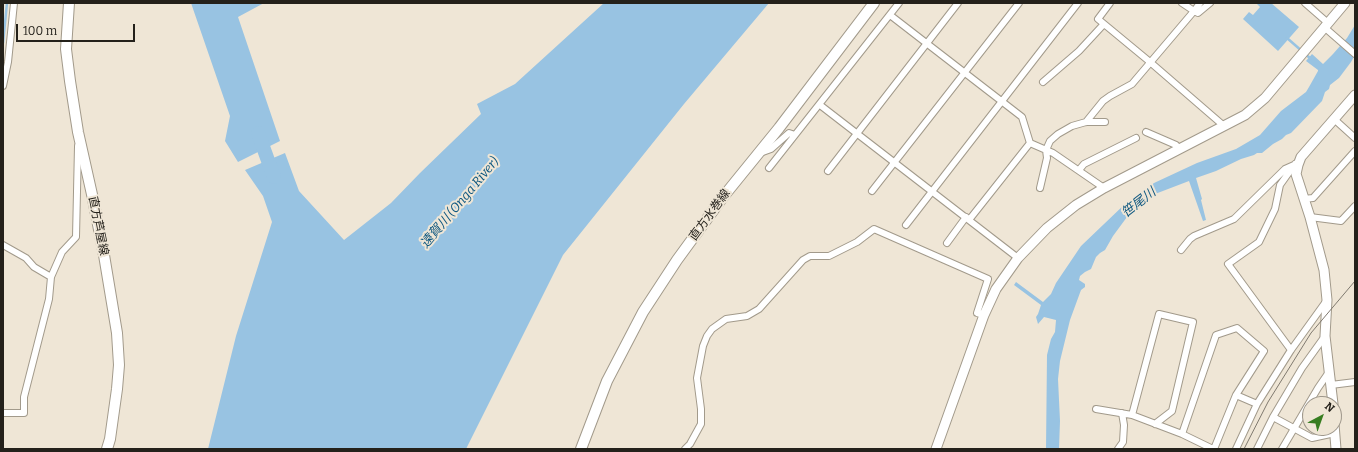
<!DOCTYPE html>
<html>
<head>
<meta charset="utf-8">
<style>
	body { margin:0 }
	#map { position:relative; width:1358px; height:452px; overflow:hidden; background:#efe6d6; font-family:Bitter,serif }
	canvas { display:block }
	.frame { position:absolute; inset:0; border:4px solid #24211b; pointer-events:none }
	.north { position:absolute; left:1302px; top:396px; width:40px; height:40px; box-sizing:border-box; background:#efe6d6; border:1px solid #9e978b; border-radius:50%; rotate:41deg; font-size:11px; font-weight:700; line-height:16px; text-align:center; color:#24211b }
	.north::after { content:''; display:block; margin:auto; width:14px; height:18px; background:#377d20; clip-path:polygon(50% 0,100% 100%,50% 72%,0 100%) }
	.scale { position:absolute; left:16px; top:24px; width:119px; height:18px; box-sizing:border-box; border:2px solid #24211b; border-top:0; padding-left:5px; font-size:12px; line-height:14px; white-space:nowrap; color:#24211b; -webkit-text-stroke:3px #efe6d6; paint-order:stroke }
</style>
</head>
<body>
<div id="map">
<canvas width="1358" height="452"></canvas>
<div class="frame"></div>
<div class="north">N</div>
<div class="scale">100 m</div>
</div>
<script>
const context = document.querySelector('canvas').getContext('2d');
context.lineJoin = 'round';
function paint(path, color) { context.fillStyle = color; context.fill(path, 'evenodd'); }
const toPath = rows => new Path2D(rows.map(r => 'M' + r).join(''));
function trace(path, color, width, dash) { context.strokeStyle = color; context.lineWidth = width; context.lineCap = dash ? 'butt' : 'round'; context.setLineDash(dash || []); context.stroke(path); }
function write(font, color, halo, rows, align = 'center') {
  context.font = font + ' Bitter,"Noto Sans JP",serif'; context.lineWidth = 4; context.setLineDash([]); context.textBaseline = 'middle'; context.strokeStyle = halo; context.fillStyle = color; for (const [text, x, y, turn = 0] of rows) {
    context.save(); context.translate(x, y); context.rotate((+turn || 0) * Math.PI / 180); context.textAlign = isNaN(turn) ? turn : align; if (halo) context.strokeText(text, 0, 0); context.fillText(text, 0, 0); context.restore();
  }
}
const water = toPath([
	[191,3,264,3,238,17,280,141,238,162,225,141,230,116],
	[604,3,769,3,684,104,563,255,466,449,208,449,236,336,272,222,263,196,245,170,285,153,299,191,344,240,391,203,420,173,481,114,477,104,515,84],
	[1256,3,1271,3,1299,27,1278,51,1243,19,1249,12,1253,15,1260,7],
	[1355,25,1355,55,1351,62,1339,78,1330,85,1329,89,1325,92,1322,101,1291,133,1286,135,1282,139,1273,144,1262,153,1257,153,1254,155,1241,159,1216,171,1196,178,1202,199,1201,200,1206,220,1203,221,1189,181,1155,194,1135,212,1127,217,1113,236,1105,250,1100,253,1096,257,1091,269,1085,272,1080,276,1079,280,1085,284,1085,287,1081,290,1070,320,1060,361,1058,379,1060,421,1059,449,1046,449,1047,355,1051,339,1055,332,1056,320,1044,317,1038,324,1036,317,1038,314,1041,305,1014,285,1016,282,1043,302,1051,294,1056,283,1081,246,1126,203,1154,183,1197,163,1236,149,1260,135,1281,111,1306,92,1309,87,1318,71,1318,70,1306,61,1312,54,1323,64,1333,54,1347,38]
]);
const stream = toPath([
	[1287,38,1311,59],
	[3,43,7,3]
]);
const river = toPath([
	[258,133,274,177]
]);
const street = toPath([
	[1110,3,1098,19,1150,62,1224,126],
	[1182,3,1194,11,1200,3],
	[1305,3,1328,23],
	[890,15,1022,117,1030,143,1053,153,1104,188],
	[1324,27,1355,54],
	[1043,82,1079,51,1103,25],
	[3,86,8,62,14,3],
	[820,105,1018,258],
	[1334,119,1355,138],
	[1086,122,1103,101,1110,96,1132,84,1194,11,1198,13,1210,3],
	[1146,132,1176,145,1179,149],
	[760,153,771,149,789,133,795,135,899,3],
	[769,168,795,135],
	[1079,170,1084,164,1136,138],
	[828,171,958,3],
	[1040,188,1047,158,1046,150,1050,141,1058,134,1072,126,1086,122,1105,122],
	[872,191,1019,3],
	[1304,199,1313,198,1355,151],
	[1310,217,1341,221,1355,206],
	[969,220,1030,143],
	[906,225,1078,3],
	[947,243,966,217],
	[3,245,26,258,34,267,51,277],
	[1181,250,1190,239,1194,236,1234,219,1285,169,1294,165],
	[1291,350,1228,264,1259,242,1275,209,1280,185,1295,164],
	[1331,385,1355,382],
	[1236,395,1257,404],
	[1096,409,1132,415,1182,434,1213,449],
	[3,413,24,413,24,397,49,299,51,277,62,252,76,237,78,146],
	[1132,415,1159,314,1193,322,1172,411,1155,424],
	[1273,417,1312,438,1335,433],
	[1182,434,1216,335,1237,328,1264,351,1236,395,1214,449],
	[685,449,690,444,701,424,701,409,697,378,703,346,707,336,712,329,726,319,747,316,759,309,803,260,810,256,829,256,857,242,874,229,988,279,977,313,984,315],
	[1118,449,1123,442,1124,425,1122,413],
	[1236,449,1257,404,1291,350,1327,300],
	[1257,449,1273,417,1302,368,1325,336],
	[1282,449,1318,388,1329,372]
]);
const secondary = toPath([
	[1333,404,1325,336,1327,300,1324,270,1310,217,1296,174,1298,165,1301,157,1355,95],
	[1334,424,1336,449],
	[936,449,984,315,996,289,1018,258,1047,228,1076,205,1104,188,1245,115,1265,98,1345,3]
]);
const primary = toPath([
	[69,3,66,49,70,81,78,132,93,199,104,255,117,333,119,365,117,389,110,439,107,449],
	[581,449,607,381,643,312,677,260,723,197,779,128,874,3]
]);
const tram = toPath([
	[1244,449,1268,402,1311,333,1355,281]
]);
const streetNames = [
	["直方水巻線",710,215,-54],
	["直方芦屋線",98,226,79]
];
const waterNames = [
	["遠賀川 (Onga River)",460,203,-50],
	["笹尾川",1139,203,-38]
];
paint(water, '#98c3e2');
trace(stream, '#98c3e2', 2.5);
trace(river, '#98c3e2', 14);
trace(street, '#a29a8b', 8);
trace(secondary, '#a29a8b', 11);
trace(primary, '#a29a8b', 12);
trace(street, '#fff', 6);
trace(secondary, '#fff', 9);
trace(primary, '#fff', 10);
trace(tram, '#7f796f', 1);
write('12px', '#24211b', '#efe6d6', streetNames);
write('italic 13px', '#0f5881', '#efe6d6', waterNames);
</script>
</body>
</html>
